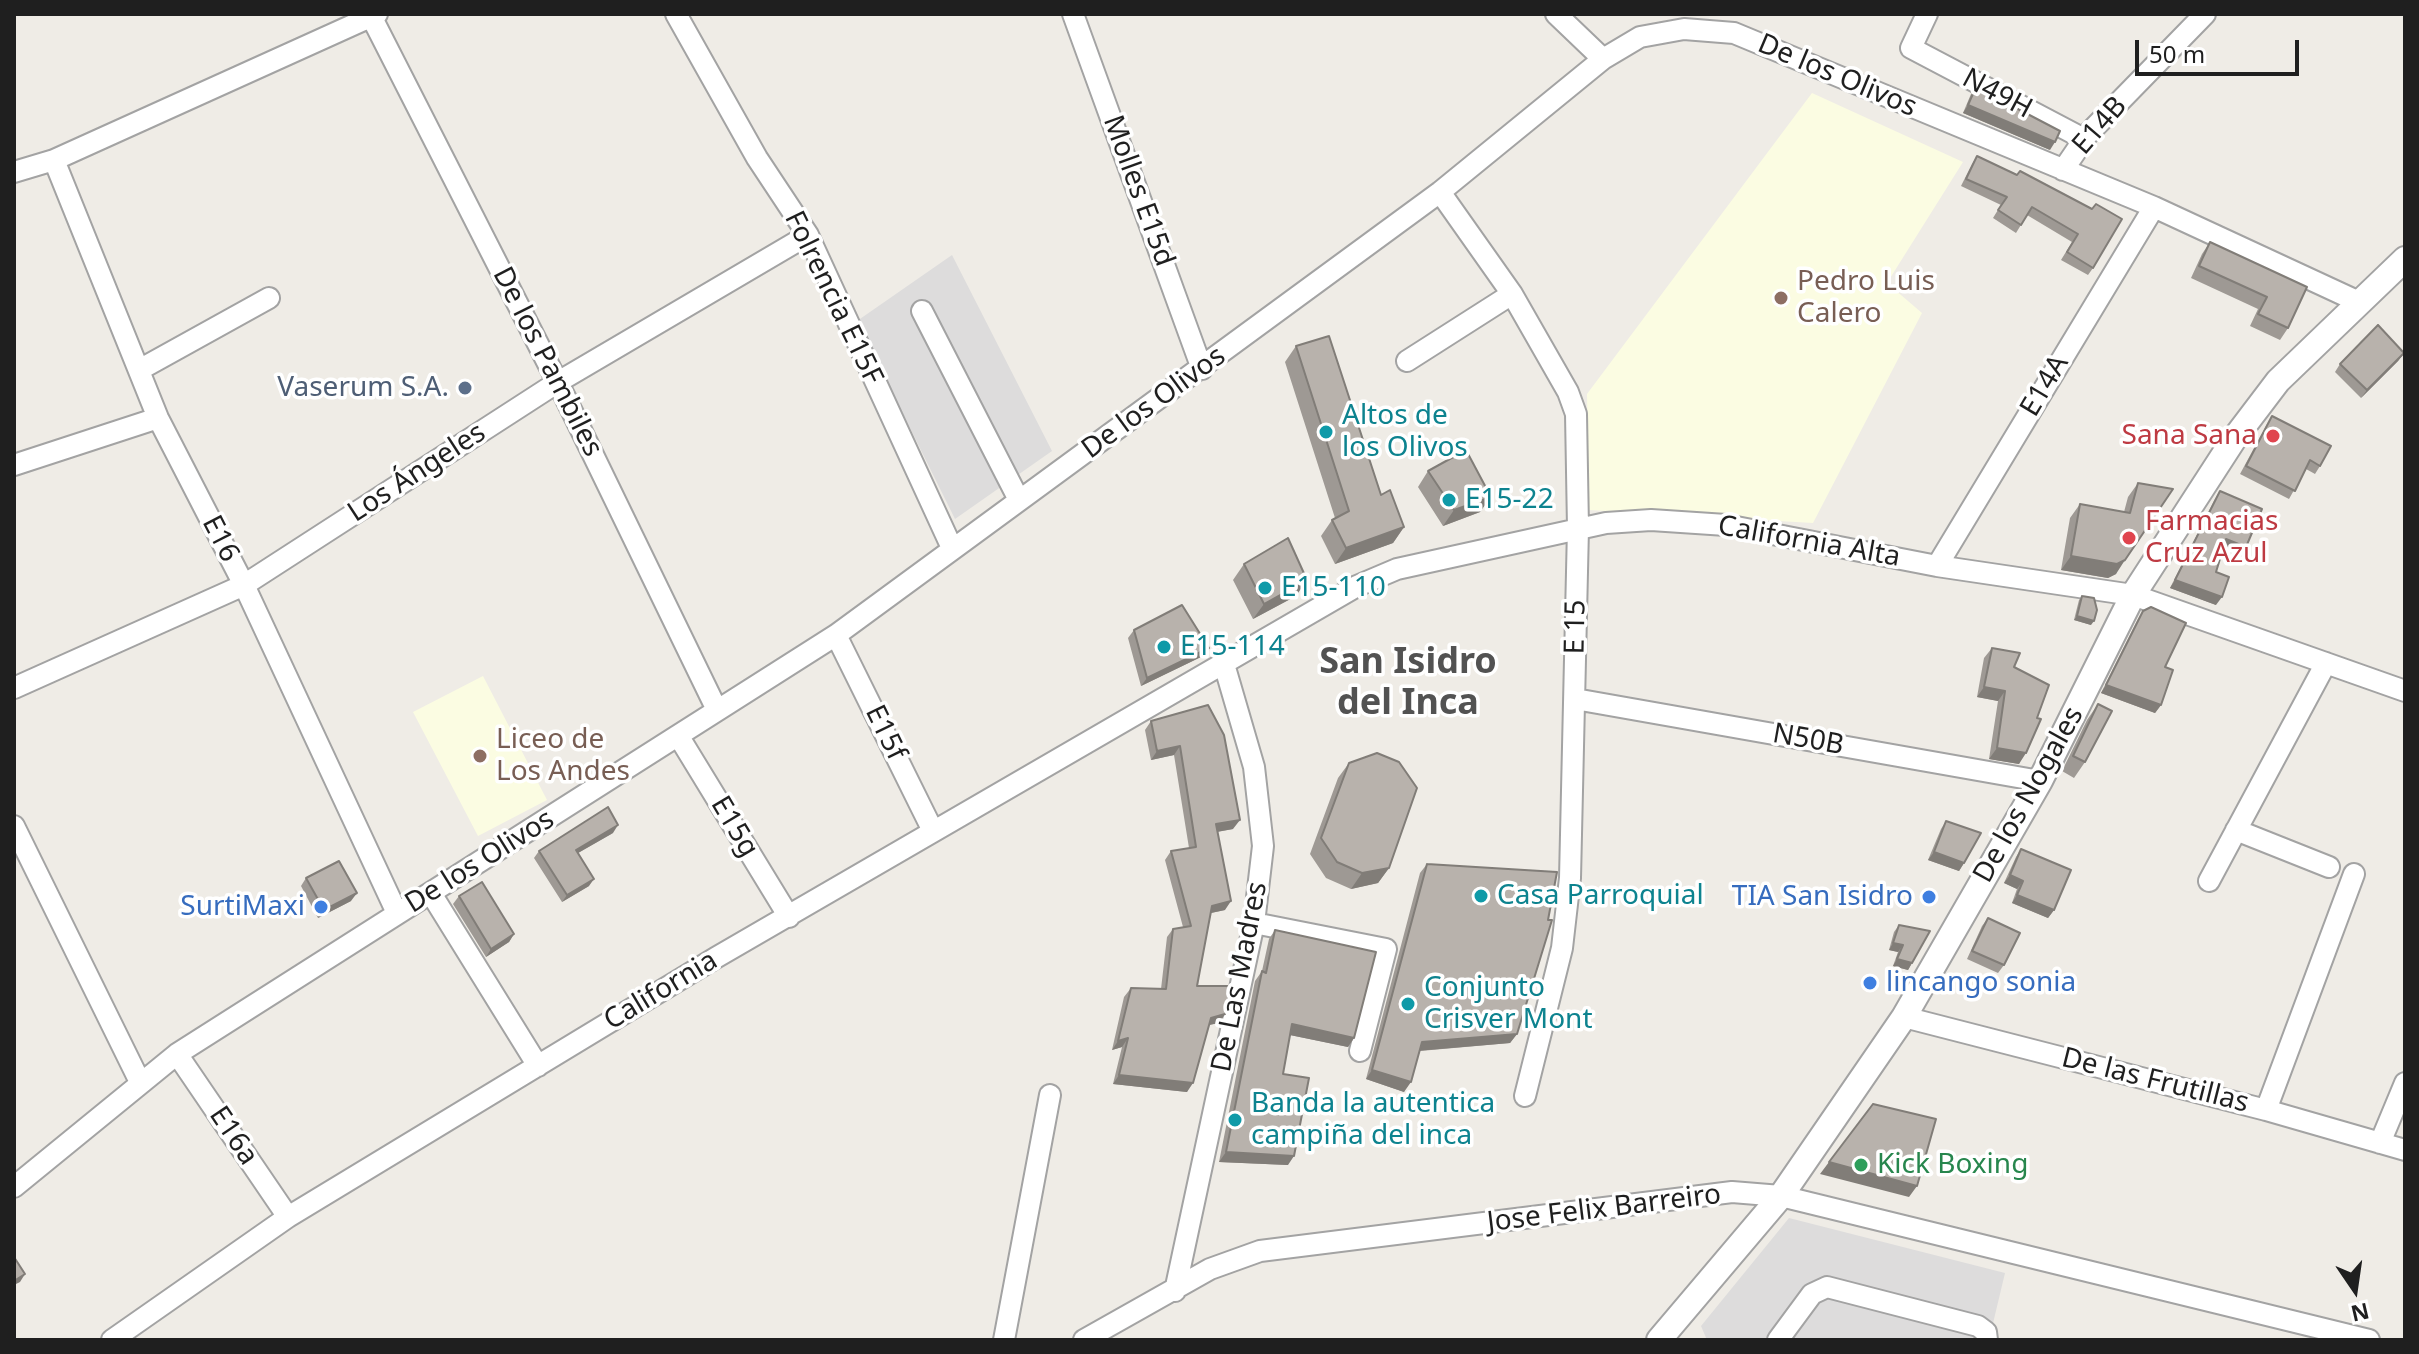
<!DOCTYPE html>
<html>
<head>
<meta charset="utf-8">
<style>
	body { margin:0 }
	#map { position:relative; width:2419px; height:1354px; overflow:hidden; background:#efece6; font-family:"Noto Sans",sans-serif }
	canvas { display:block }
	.frame { position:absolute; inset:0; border:16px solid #1f1f1f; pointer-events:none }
	.north { position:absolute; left:2315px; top:1250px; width:80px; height:80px; -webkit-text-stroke:6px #fff; paint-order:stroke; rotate:167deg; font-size:22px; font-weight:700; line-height:32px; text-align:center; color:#1f1f1f }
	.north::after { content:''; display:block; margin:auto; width:28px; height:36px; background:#1f1f1f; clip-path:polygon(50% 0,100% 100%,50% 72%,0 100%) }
	.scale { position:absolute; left:2135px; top:40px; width:164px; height:36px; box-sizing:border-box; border:4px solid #1f1f1f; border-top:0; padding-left:10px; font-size:24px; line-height:28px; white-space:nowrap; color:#1f1f1f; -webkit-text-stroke:6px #fff; paint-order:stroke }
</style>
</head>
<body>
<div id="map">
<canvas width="2419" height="1354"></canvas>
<div class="frame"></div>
<div class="north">N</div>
<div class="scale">50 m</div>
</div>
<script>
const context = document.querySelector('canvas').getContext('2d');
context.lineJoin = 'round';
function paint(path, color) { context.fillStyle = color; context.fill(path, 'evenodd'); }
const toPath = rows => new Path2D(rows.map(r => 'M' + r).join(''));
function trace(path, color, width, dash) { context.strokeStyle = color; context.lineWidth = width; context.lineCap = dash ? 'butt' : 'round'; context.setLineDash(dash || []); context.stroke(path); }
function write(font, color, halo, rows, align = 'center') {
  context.font = font + ' "Noto Sans",sans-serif'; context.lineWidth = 7; context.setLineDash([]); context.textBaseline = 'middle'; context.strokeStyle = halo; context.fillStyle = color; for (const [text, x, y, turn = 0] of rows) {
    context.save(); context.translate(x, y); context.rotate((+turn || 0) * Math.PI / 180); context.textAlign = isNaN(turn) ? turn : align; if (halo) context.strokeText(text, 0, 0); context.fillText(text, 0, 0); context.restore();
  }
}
const residential = toPath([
	[952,255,1052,451,955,519,857,321],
	[1789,1218,2005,1273,1989,1340,1707,1340,1701,1326]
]);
const education = toPath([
	[1812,93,1963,162,1887,283,1922,313,1813,523,1589,510,1587,394],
	[483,676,547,800,478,836,413,712]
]);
const minor = toPath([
	[676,14,757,158,808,235,952,548],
	[1073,14,1202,369],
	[1556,14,1603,59],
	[1927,14,1911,48,2084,139],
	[371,16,565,397,717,710],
	[54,160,158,418,244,585,397,913],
	[2063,170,2087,135,2205,14],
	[14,172,54,160,377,14],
	[1440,192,1512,294,1568,392,1576,414,1578,528,1570,878,1562,948,1525,1096],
	[922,311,1019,500],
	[1407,361,1512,294],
	[139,370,269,298],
	[14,465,158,418],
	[1937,566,2154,207],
	[836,635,933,831],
	[14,688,244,585,558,382,808,235],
	[1575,699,2040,781],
	[679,737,789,917],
	[14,826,140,1082],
	[2236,830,2329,867],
	[2209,881,2326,663],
	[432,895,538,1066],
	[1254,923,1386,949,1360,1051],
	[1904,1017,2266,1110,2405,1150],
	[177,1054,288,1217],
	[2266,1110,2354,874],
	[2380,1143,2405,1083],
	[14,1187,177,1054,836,635,1440,192,1603,59,1640,37,1684,29,1734,33,2154,207,2359,302],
	[1175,1291,1254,923,1263,846,1254,767,1224,664],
	[112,1340,288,1217,717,957,1357,586,1397,569,1606,523,1651,520,1726,525,1937,566,2133,595,2405,691],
	[1004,1340,1050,1095],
	[1084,1340,1210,1269,1260,1251,1732,1192,1781,1196,2369,1340],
	[1778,1340,1812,1294,1827,1287,1978,1326,1986,1332,1987,1340]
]);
const tertiary = toPath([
	[1659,1340,1781,1196,1904,1017,2040,781,2133,595,2234,439,2278,381,2405,259]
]);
const wall = toPath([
	[1976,87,2050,150,1963,113,1971,94],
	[1977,156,2092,209,2093,268,2088,275,2061,260,2072,242,2027,215,2016,233,1993,218,2001,205,1961,186,1972,164],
	[2210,242,2307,287,2288,328,2280,340,2250,326,2258,309,2191,278,2202,254],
	[1296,346,1381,495,1404,527,1393,543,1335,564,1321,536,1332,520,1335,518,1285,362],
	[2404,353,2398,361,2361,398,2335,372,2340,364],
	[2272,416,2320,466,2315,474,2306,469,2289,499,2240,474,2267,424],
	[1428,471,1480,512,1443,526,1418,487],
	[2138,483,2116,574,2108,578,2061,570,2070,518,2080,504,2124,512,2128,497],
	[2220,491,2246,547,2240,555,2223,548,2216,572,2216,605,2170,588,2215,499],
	[1244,564,1296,596,1253,619,1233,580],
	[2082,596,2091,625,2074,620,2079,600],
	[2143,611,2165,667,2161,705,2155,713,2101,693,2138,619],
	[1134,630,1203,656,1141,686,1128,638],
	[1992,648,2014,667,2037,718,2019,764,1989,759,1998,701,1977,697,1984,658],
	[2098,704,2085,762,2074,778,2062,771,2087,720],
	[1208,705,1233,829,1217,832,1225,910,1211,913,1197,986,1225,1014,1219,1023,1208,1025,1187,1092,1113,1084,1122,1047,1112,1050,1124,997,1131,988,1161,989,1167,937,1173,929,1183,927,1165,860,1171,851,1189,848,1174,755,1151,760,1145,730,1151,721],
	[1349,763,1389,868,1378,883,1351,889,1326,878,1310,854,1338,778],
	[1946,821,1964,863,1959,871,1928,860,1941,829],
	[613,833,578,853,589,886,562,902,534,858,539,851],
	[2021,849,2054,910,2048,918,2012,903,2017,889,2004,883,2016,857],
	[1427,864,1517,1034,1510,1043,1420,1051,1404,1092,1366,1079,1420,873],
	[306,878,351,901,318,918,301,886],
	[459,896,514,934,509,942,486,957,453,904],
	[1988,918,2004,965,1998,973,1967,959,1982,926],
	[1899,925,1912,963,1908,970,1893,966,1898,952,1889,950,1894,932],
	[1275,930,1354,1038,1348,1047,1290,1035,1283,1074,1288,1165,1219,1162,1255,981,1262,971,1269,939]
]);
const shadedWall = toPath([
	[1968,105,2055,142,2050,150,1963,113],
	[2404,353,2398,361,2361,398,2367,390],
	[1491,497,1480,512,1443,526,1454,510],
	[1404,527,1393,543,1335,564,1346,548],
	[2226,539,2246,547,2240,555,2220,547],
	[2071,556,2125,560,2116,574,2108,578,2061,570],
	[1307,580,1296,596,1253,619,1264,604],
	[2175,580,2222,597,2216,605,2170,588],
	[2077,616,2094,621,2091,625,2074,620],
	[1209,648,1203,656,1141,686,1147,678],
	[2106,685,2161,705,2155,713,2101,693],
	[1984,687,2005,691,1998,701,1977,697],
	[1180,746,1174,755,1151,760,1157,751],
	[1997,748,2026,753,2019,764,1989,759],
	[1240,820,1233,829,1210,833,1216,824],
	[618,825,613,833,571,857,576,850],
	[1934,852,1964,863,1959,871,1928,860],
	[1389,868,1378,883,1351,889,1362,873],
	[2010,875,2023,881,2017,889,2004,883],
	[594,879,589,886,562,902,567,895],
	[357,893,351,901,318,918,324,910],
	[2017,895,2054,910,2048,918,2012,903],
	[1231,901,1225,910,1206,914,1212,906],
	[514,934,509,942,486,957,491,949],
	[1893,943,1903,945,1898,952,1889,950],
	[1897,959,1912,963,1908,970,1893,966],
	[1225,1014,1219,1023,1204,1026,1211,1018],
	[1292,1024,1354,1038,1348,1047,1285,1034],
	[1517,1034,1510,1043,1416,1051,1422,1042],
	[1128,1038,1122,1047,1112,1050,1118,1041],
	[1372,1070,1411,1082,1404,1092,1366,1079],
	[1119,1075,1193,1083,1187,1092,1113,1084],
	[1226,1152,1294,1156,1288,1165,1219,1162],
	[1829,1162,1917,1186,1909,1197,1820,1174],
	[25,1274,20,1282,14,1285,14,1281]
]);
const building = toPath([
	[1976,87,2060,131,2055,142,1968,105,1976,87],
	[1977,156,2017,175,2020,171,2092,209,2096,204,2122,219,2093,268,2067,252,2078,234,2032,207,2021,225,1998,210,2007,197,1966,179,1977,156],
	[2210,242,2307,287,2288,328,2258,314,2267,297,2199,266,2210,242],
	[2378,325,2404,353,2367,390,2340,364,2378,325],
	[1329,336,1381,495,1390,490,1404,527,1346,548,1332,520,1349,511,1296,346,1329,336],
	[2272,416,2331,446,2320,466,2310,460,2295,491,2246,466,2272,416],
	[1466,450,1491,497,1454,510,1428,471,1466,450],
	[2138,483,2173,489,2125,560,2117,564,2071,556,2080,504,2130,513,2138,483],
	[2220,491,2262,509,2246,547,2226,539,2216,572,2229,577,2222,597,2175,580,2220,491],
	[1288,538,1307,580,1264,604,1244,564,1288,538],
	[2082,596,2094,598,2097,610,2094,621,2077,616,2082,596],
	[1182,605,1209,648,1147,678,1134,630,1182,605],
	[2151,607,2186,623,2165,667,2173,670,2161,705,2106,685,2143,611,2151,607],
	[1992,648,2020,653,2014,667,2049,685,2037,718,2041,719,2026,753,1997,748,2005,691,1984,687,1992,648],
	[2098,704,2112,711,2085,762,2073,756,2098,704],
	[1208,705,1224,735,1240,820,1216,824,1231,901,1212,906,1197,986,1231,986,1225,1014,1211,1018,1193,1083,1119,1075,1128,1038,1118,1041,1131,988,1166,989,1173,929,1191,926,1171,851,1196,847,1180,746,1157,751,1151,721,1208,705],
	[1377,753,1399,762,1417,788,1389,868,1362,873,1337,862,1321,838,1349,763,1377,753],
	[608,807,618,825,576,850,594,879,567,895,539,851,608,807],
	[1946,821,1981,833,1964,863,1934,852,1946,821],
	[2021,849,2071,870,2054,910,2017,895,2023,881,2010,875,2021,849],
	[339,861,357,893,324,910,306,878,339,861],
	[1427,864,1557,872,1548,920,1552,920,1517,1034,1422,1042,1411,1082,1372,1070,1427,864],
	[482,882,514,934,491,949,459,896,482,882],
	[1988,918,2020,933,2004,965,1972,951,1988,918],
	[1899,925,1930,931,1912,963,1897,959,1903,945,1893,943,1899,925],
	[1275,930,1376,952,1354,1038,1292,1024,1283,1074,1309,1078,1294,1156,1226,1152,1262,971,1266,973,1275,930],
	[1873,1104,1936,1119,1917,1186,1829,1162,1873,1104],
	[14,1257,25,1274,14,1281,14,1257]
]);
const markers = [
	[1781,298,8,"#8d6e63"],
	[465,388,8,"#5c6f8a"],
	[1326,432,8,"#0f9aa8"],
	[2273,436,8,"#e0444e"],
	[1449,500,8,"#0f9aa8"],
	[2129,538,8,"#e0444e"],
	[1265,588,8,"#0f9aa8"],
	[1164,647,8,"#0f9aa8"],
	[480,756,8,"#8d6e63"],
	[1481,896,8,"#0f9aa8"],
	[1929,897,8,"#3f7fe0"],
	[321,907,8,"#3f7fe0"],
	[1870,983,8,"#3f7fe0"],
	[1408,1004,8,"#0f9aa8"],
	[1235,1120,8,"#0f9aa8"],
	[1861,1165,8,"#2e9e5b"]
];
const streetNames = [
	["De los Olivos",1837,76,23],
	["N49H",1997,94,28],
	["E14B",2100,126,-49],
	["Molles E15d",1138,191,70],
	["Folrencia E15F",833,298,64],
	["De los Pambiles",547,362,63],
	["E14A",2045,386,-59],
	["De los Olivos",1154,403,-36],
	["Los Ángeles",417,473,-33],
	["E16",220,539,63],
	["California Alta",1809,542,10],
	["E 15",1576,627,-89],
	["E15f",885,733,64],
	["N50B",1808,740,10],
	["De los Nogales",2029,795,-61],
	["E15g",734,827,59],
	["De los Olivos",480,862,-32],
	["De Las Madres",1240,977,-79],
	["California",661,991,-31],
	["De las Frutillas",2155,1081,14],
	["E16a",233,1136,56],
	["Jose Felix Barreiro",1604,1209,-7]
];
const educationNames = [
	["Pedro Luis",1797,282],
	["Calero",1797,314],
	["Liceo de",496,740],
	["Los Andes",496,772]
];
const serviceNames = [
	["Vaserum S.A.",449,388]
];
const cultureNames = [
	["Altos de",1342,416],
	["los Olivos",1342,448],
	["E15-22",1465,500],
	["E15-110",1281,588],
	["E15-114",1180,647],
	["Casa Parroquial",1497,896],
	["Conjunto",1424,988],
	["Crisver Mont",1424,1020],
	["Banda la autentica",1251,1104],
	["campiña del inca",1251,1136]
];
const healthNames = [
	["Sana Sana",2257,436],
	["Farmacias",2145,522,"left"],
	["Cruz Azul",2145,554,"left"]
];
const shopNames = [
	["TIA San Isidro",1913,897],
	["SurtiMaxi",305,907],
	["lincango sonia",1886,983,"left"]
];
const leisureNames = [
	["Kick Boxing",1877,1165]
];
const districtNames = [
	["San Isidro",1408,663],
	["del Inca",1408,704]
];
paint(residential, '#dddcdc');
paint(education, '#fbfce2');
trace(minor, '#a3a3a3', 24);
trace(tertiary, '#a3a3a3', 28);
trace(minor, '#fff', 20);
trace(tertiary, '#fff', 24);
paint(wall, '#9e9994');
paint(shadedWall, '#817d78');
paint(building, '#b8b2ac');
trace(building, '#817d78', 2);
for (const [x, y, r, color] of markers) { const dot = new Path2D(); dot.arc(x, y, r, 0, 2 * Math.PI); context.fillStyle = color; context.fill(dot); trace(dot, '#fff', 3); }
write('28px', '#1f1f1f', '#fff', streetNames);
write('28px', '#785e54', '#fff', educationNames, 'left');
write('28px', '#4e5e75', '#fff', serviceNames, 'right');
write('28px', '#0d838f', '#fff', cultureNames, 'left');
write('28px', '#be3a42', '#fff', healthNames, 'right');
write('28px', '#366cbe', '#fff', shopNames, 'right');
write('28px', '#27864d', '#fff', leisureNames, 'left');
write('bold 36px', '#525252', '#fff', districtNames);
</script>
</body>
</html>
